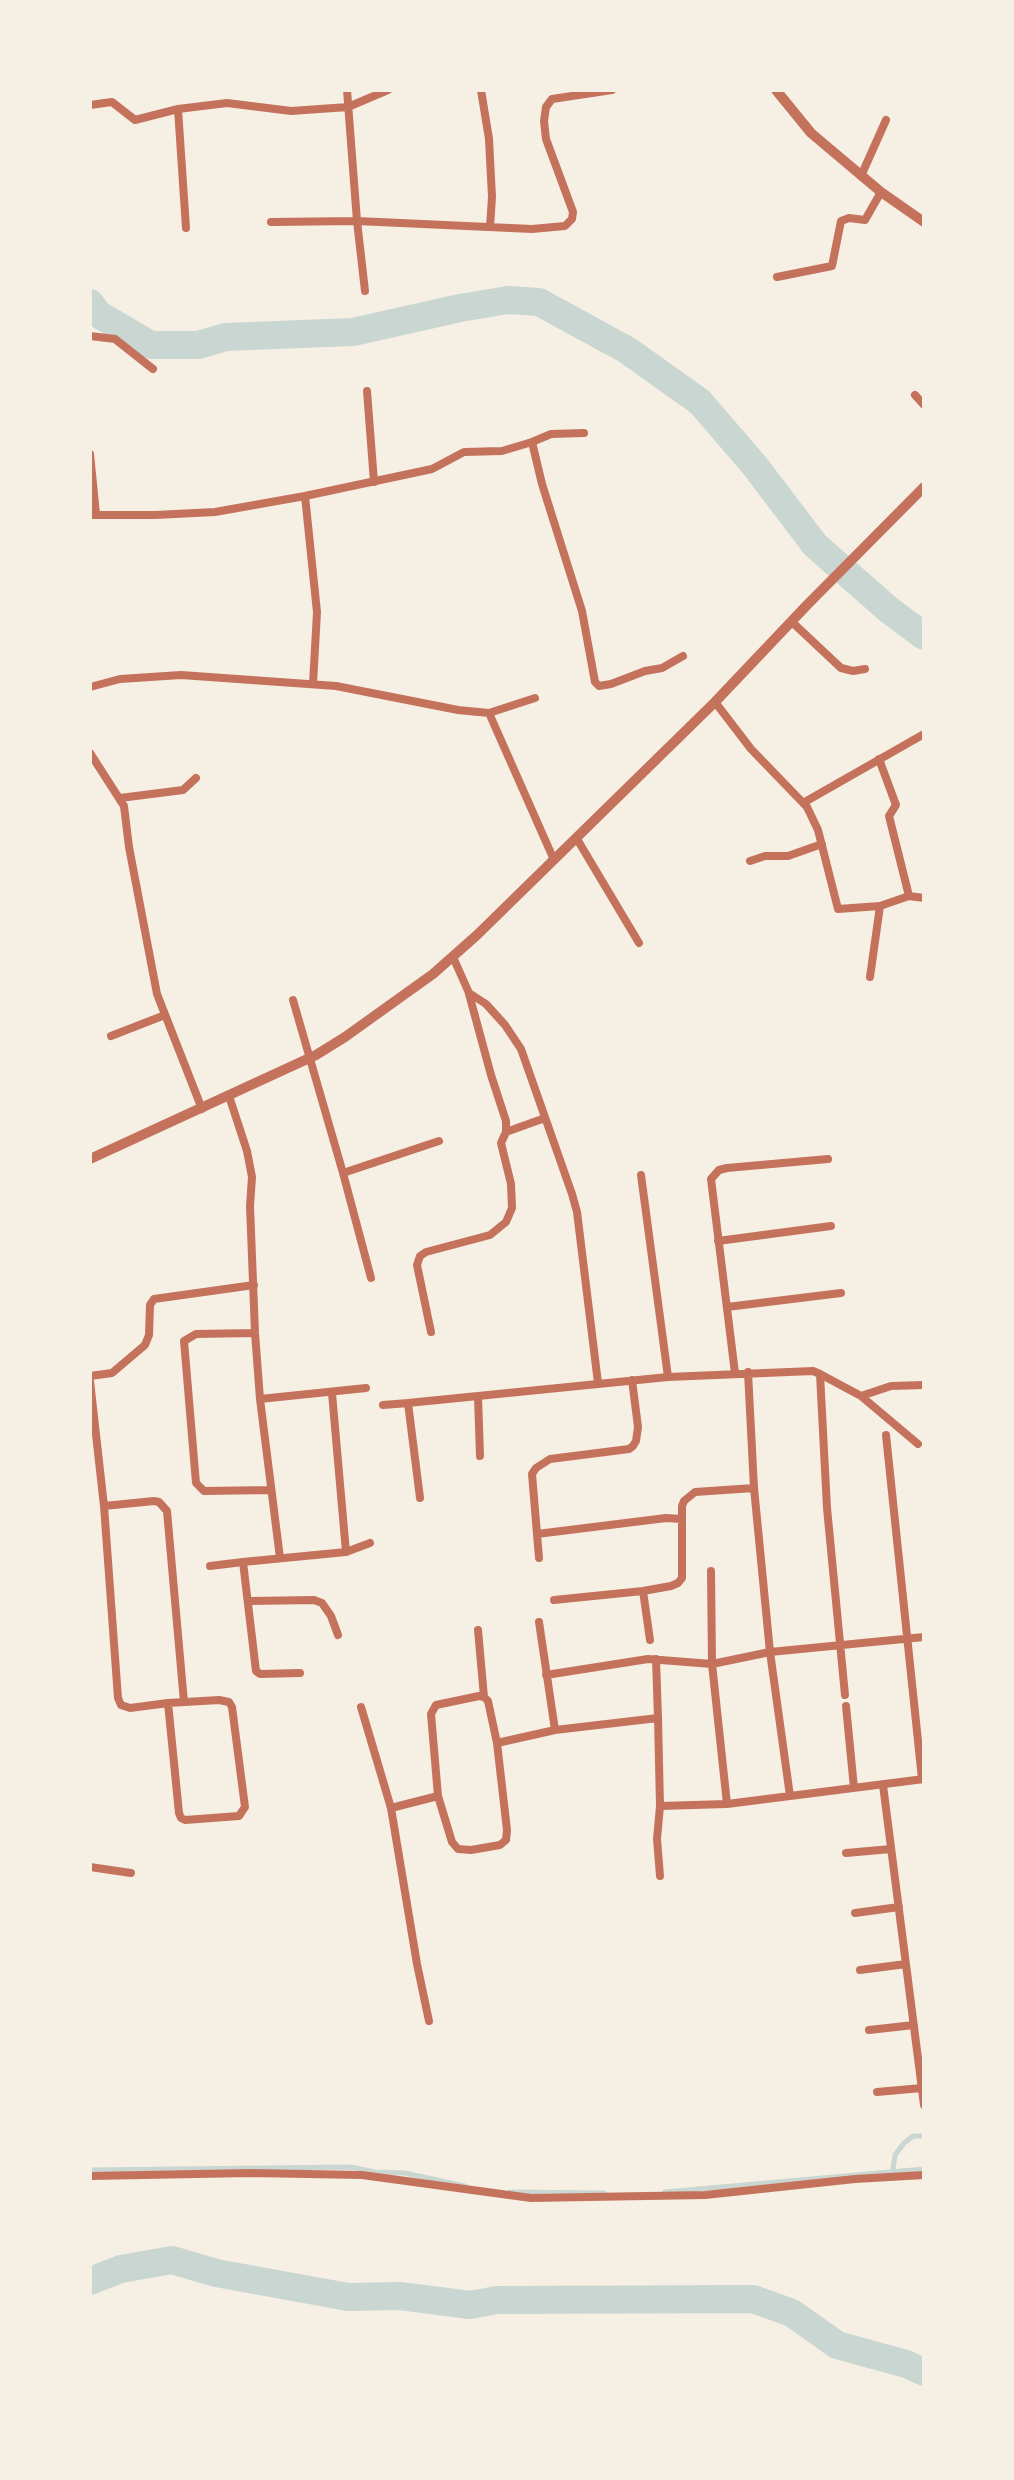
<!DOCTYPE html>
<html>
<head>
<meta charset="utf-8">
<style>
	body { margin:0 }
	#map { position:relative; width:1014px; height:2480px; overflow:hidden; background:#f6efe4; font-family:"Nunito Sans",sans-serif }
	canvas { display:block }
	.frame { position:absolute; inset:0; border:92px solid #f6efe4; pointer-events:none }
</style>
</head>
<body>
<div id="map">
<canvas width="1014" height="2480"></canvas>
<div class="frame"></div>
</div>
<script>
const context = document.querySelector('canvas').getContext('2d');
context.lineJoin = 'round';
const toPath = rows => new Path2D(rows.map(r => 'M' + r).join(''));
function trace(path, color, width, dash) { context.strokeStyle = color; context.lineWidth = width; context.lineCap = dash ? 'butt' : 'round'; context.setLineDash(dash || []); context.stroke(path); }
const stream = toPath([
	[893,2169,895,2155,904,2143,913,2136,924,2136],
	[90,2170,351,2167,375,2172,405,2173,465,2186],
	[510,2192,604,2193],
	[665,2192,924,2169]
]);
const river = toPath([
	[90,303,98,314,151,345,198,345,226,337,353,332,460,308,508,300,539,302,627,350,700,402,755,466,815,545,889,610,924,636],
	[90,2281,121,2269,172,2260,216,2273,348,2297,400,2296,470,2305,497,2300,753,2299,792,2313,837,2345,906,2364,924,2372]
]);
const minor = toPath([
	[347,90,357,221,532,229,565,226,572,219,573,212,546,139,544,121,546,107,552,99,612,90],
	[481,90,489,139,492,197,490,227],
	[90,105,112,102,135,120,178,109,227,103,291,111,348,107,388,90],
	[178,109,186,228],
	[861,176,886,120],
	[271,222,357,221,365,291],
	[777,277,832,266,841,221,849,218,865,220,881,192],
	[90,336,115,339,153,369],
	[367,391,374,482],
	[915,395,924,405],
	[532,442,551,434,584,433],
	[90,454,96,514],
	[305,496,317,612,313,684],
	[90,515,155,515,215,512,305,496,432,469,464,452,502,451,532,442,542,484,582,611,595,682,599,686,611,684,645,671,662,668,683,656],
	[792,622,841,668,853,671,865,669],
	[90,687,120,679,181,675,336,686,458,710,489,713,554,860],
	[715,702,751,749,807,807,818,830,838,909,880,906,909,896,924,898],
	[489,713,535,698],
	[90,753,124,806,129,847,157,994,202,1109],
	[879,759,896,805,889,816,909,896],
	[120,798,183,790,196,778],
	[803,803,924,734],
	[577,839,639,943],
	[750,861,765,856,788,856,822,844],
	[453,957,469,993,486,1004,505,1025,521,1049,572,1194,577,1212,598,1383],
	[870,977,880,906],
	[293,1000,343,1173,371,1278],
	[111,1036,165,1015],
	[229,1096,247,1151,252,1177,250,1206,255,1333,260,1399,280,1558],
	[506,1132,545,1118],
	[343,1173,439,1141],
	[641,1175,668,1377],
	[718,1241,831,1226],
	[727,1307,841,1293],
	[431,1332,417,1265,420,1256,426,1252,490,1235,506,1222,512,1208,511,1184,501,1143,506,1132,506,1121,491,1075,469,994],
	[255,1333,196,1334,184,1341,196,1483,204,1491,271,1490],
	[748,1372,754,1488,770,1652,924,1637],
	[735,1373,711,1179,719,1170,727,1168,828,1159],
	[820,1374,861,1396,918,1444],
	[90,1376,112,1373,145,1345,149,1335,150,1305,154,1299,254,1285],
	[90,1381,104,1506,118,1698,121,1705,130,1708,168,1703,219,1700,229,1702,232,1707,245,1807,239,1816,185,1820,181,1818,179,1813,168,1703],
	[332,1393,346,1552],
	[861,1396,891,1386,924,1385],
	[478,1397,480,1456],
	[260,1399,366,1388],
	[383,1405,408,1403],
	[886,1435,922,1779],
	[420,1498,408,1403,668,1377,813,1371,820,1374,827,1508,845,1695],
	[104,1506,154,1501,159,1502,167,1511,184,1702],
	[537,1534,666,1518,682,1519],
	[539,1558,532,1474,536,1468,550,1459,629,1449,633,1446,636,1441,638,1427,632,1380],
	[210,1566,243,1562],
	[711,1571,712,1664,727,1804],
	[643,1591,650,1640],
	[554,1600,643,1591,671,1586,678,1583,682,1578,682,1506,684,1501,695,1492,754,1488],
	[249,1601,314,1600,322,1603,331,1616,338,1635],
	[539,1622,555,1730],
	[478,1630,484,1697],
	[656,1659,658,1718],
	[300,1673,260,1674,256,1671,243,1562,346,1552,370,1543],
	[546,1675,648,1659,712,1664,770,1652,790,1796],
	[846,1706,854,1788],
	[361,1707,391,1808],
	[883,1785,924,2105],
	[438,1796,452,1842,458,1849,471,1850,500,1845,506,1840,507,1830,497,1743],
	[660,1806,657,1839,660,1876],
	[846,1853,891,1849],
	[90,1867,131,1873],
	[855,1913,899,1907],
	[860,1970,906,1964],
	[429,2021,417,1964,391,1808,438,1796,431,1714,436,1705,479,1696,484,1697,488,1701,497,1743,555,1730,658,1718,660,1806,727,1804,924,1779],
	[869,2030,914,2025],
	[877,2092,922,2088],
	[90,2176,251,2173,362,2175,531,2198,705,2195,855,2179,924,2175]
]);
const tertiary = toPath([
	[776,90,811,133,881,192,924,222],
	[90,1159,316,1055,345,1037,433,974,477,935,715,702,807,605,924,487]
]);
trace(stream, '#c9d6d2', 5);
trace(river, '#c9d6d2', 28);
trace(minor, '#c5725c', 8);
trace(tertiary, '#c5725c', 10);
</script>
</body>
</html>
